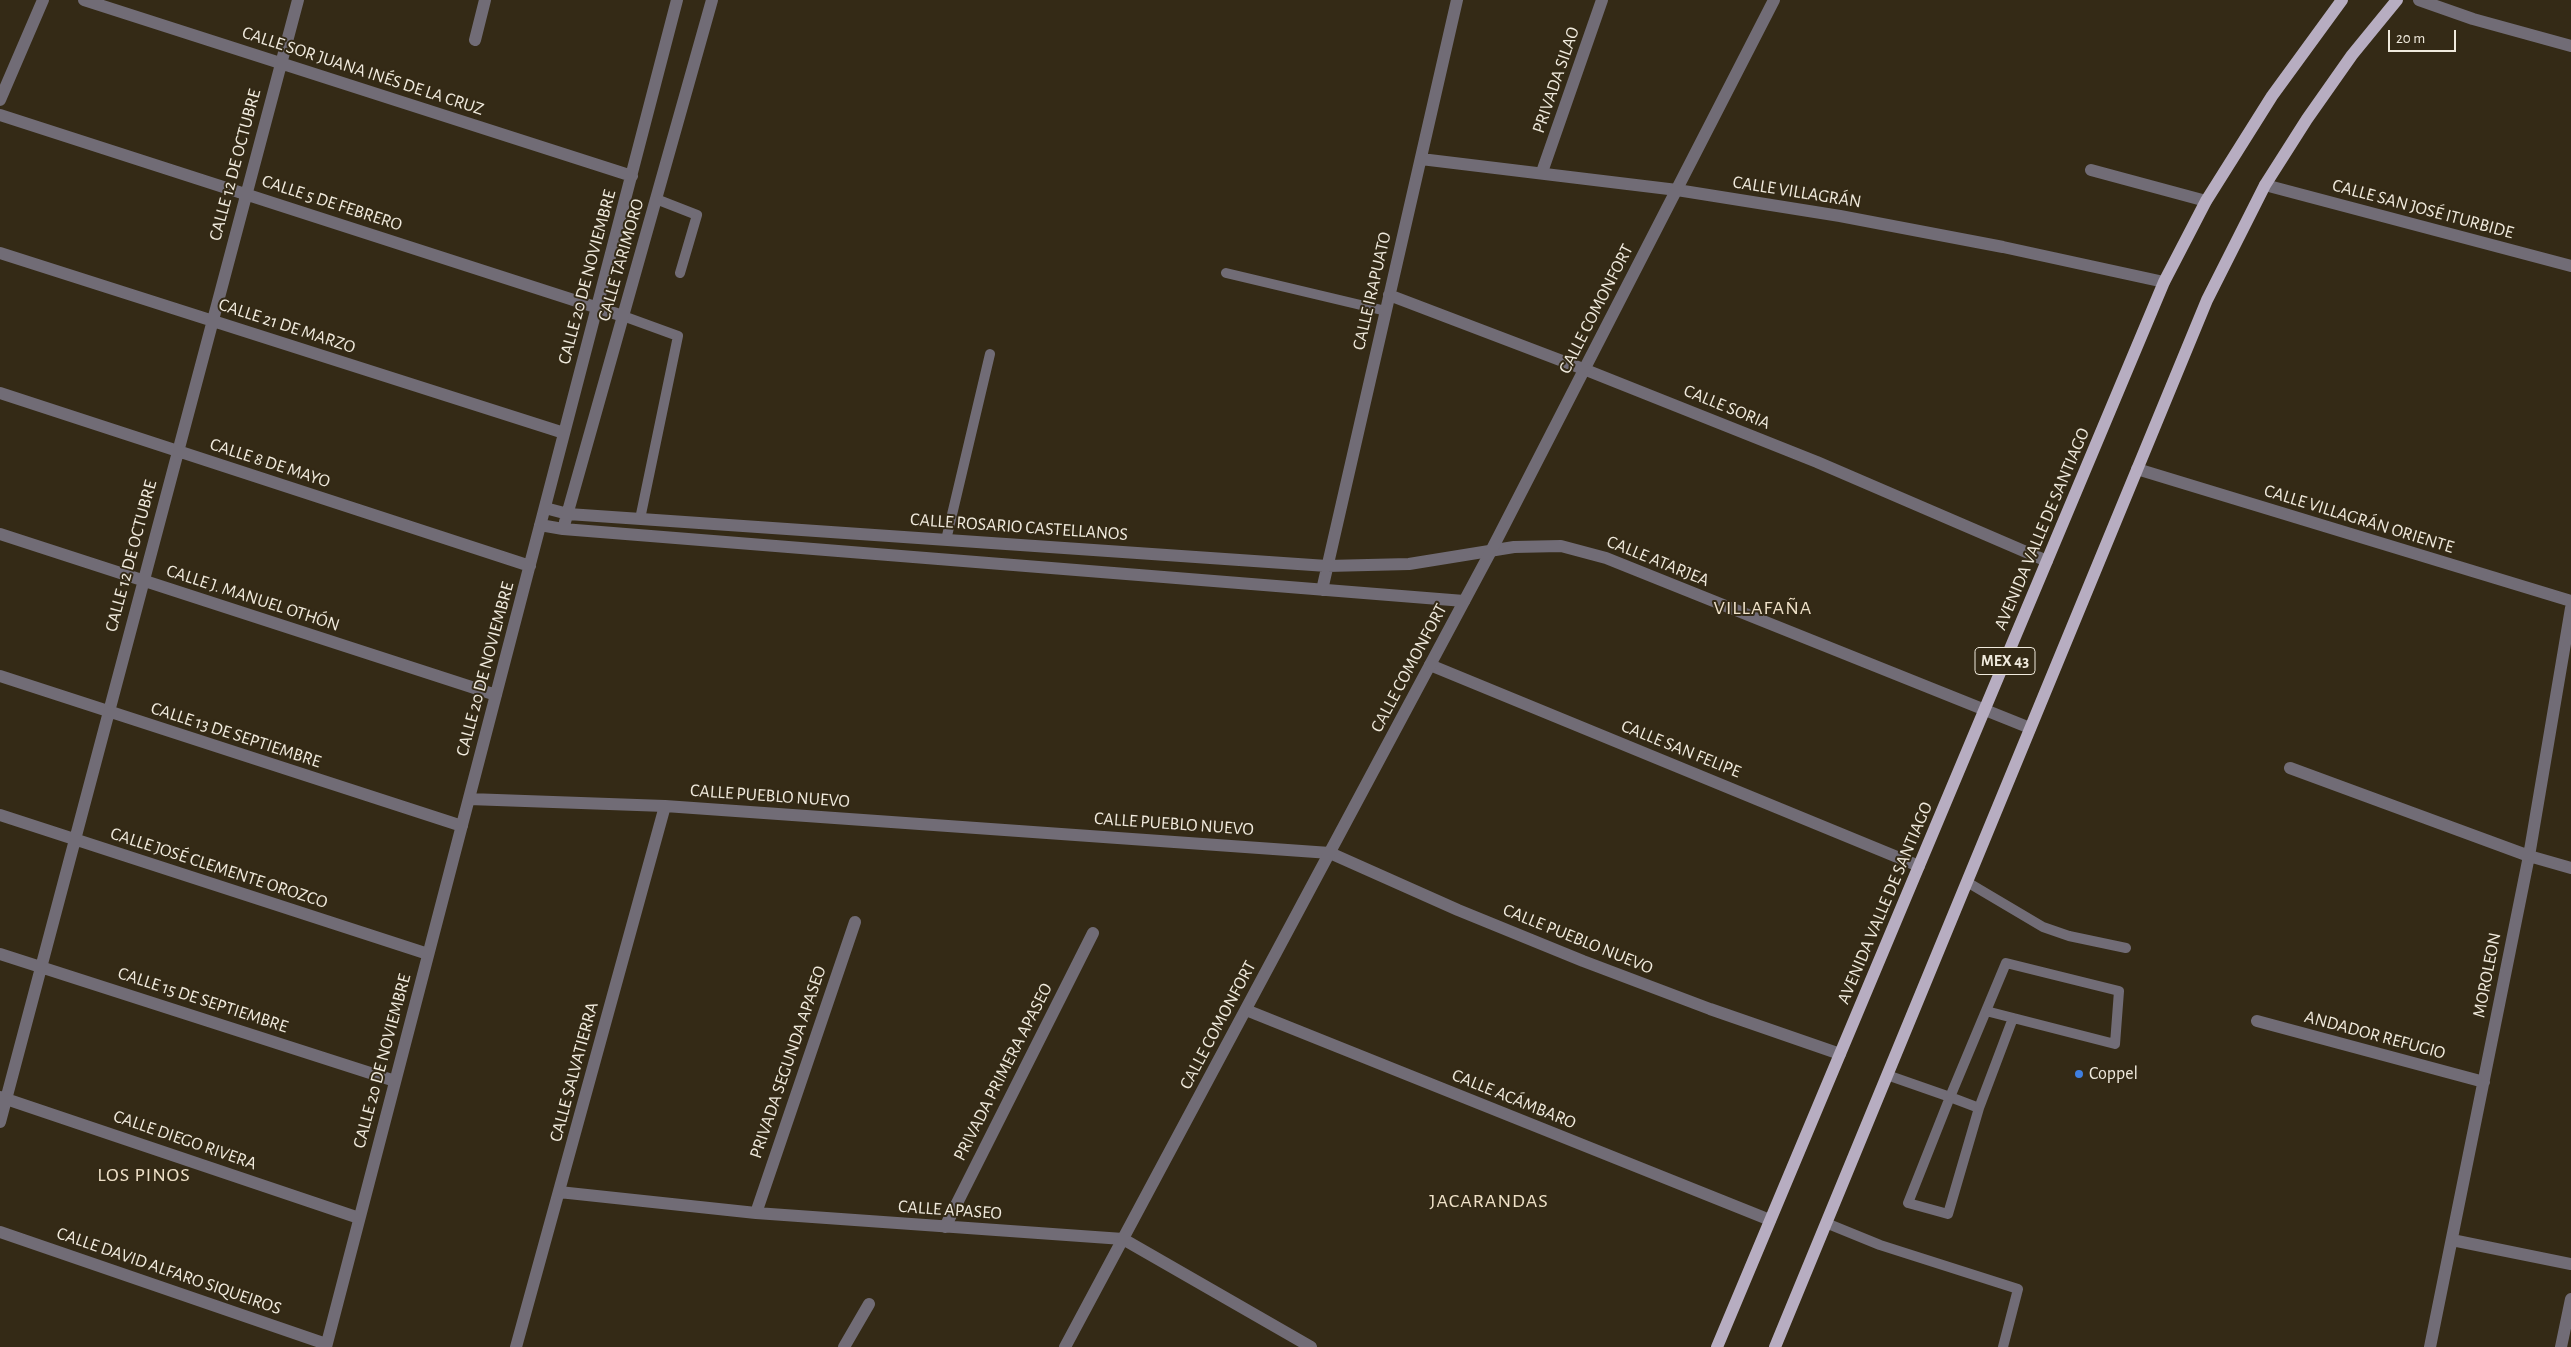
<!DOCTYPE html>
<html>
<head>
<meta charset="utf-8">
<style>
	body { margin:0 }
	#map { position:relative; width:2571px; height:1347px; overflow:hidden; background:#342a16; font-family:"Alegreya Sans",sans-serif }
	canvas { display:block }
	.scale { position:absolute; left:2388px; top:30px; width:68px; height:22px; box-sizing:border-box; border:2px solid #f0eadd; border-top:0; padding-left:6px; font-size:15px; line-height:18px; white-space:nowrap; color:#f0eadd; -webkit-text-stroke:4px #342a16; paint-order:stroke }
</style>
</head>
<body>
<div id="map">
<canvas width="2571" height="1347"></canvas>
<div class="scale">20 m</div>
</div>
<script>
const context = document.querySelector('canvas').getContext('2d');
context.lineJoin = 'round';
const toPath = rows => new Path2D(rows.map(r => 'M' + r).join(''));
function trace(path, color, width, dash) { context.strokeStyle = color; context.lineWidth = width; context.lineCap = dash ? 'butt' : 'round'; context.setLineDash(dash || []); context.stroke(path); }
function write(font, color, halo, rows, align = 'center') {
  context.font = font + ' "Alegreya Sans",sans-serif'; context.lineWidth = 4; context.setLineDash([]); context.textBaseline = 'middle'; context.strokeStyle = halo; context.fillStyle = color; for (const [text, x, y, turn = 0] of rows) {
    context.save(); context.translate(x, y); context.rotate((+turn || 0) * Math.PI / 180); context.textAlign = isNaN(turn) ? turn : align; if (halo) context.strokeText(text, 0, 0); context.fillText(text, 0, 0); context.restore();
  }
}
const service = toPath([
	[656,199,697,215,680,273],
	[1226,273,1386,311],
	[623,316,678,336,640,519],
	[946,540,990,354],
	[1967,882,2043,927,2069,936,2126,948],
	[1887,1075,1950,1097,2006,963,2119,991,2115,1044,1986,1011],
	[1979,1108,1950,1097,1908,1203,1948,1214,1979,1108,2013,1018],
	[1826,1223,1880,1245,2018,1289,2003,1347]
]);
const minor = toPath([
	[84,0,632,176],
	[2419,0,2473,19,2571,46],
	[475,40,485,0],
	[0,100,43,0],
	[0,115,623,316],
	[1421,159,1677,190,1840,216,2003,247,2164,282],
	[2091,170,2206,201],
	[1542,172,1602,0],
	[2265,185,2571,266],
	[0,253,564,433],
	[1389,295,1586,370,1817,462,2047,561],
	[0,393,530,566],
	[2137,469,2571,601],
	[545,508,568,514,1327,566,1409,564,1514,547,1561,546,1606,558,2030,728],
	[565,522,712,0],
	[540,525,563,529,1464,601],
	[0,534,496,695],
	[1322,590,1457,0],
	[1430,665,1919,866],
	[0,676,462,826],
	[2290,768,2529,856,2571,868],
	[469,799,665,806,1330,853,1458,910,1583,961,1710,1009,1840,1054],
	[0,815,428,954],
	[0,954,395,1081],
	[1246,1010,1770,1220],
	[2257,1021,2484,1082],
	[0,1097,359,1218],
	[0,1122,298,0],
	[559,1192,756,1213,1123,1239,1311,1347],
	[756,1213,855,922],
	[945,1227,1093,933],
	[0,1232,326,1344],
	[2452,1240,2571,1264],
	[326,1347,677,0],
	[516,1347,665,806],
	[844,1347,869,1304],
	[2430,1347,2529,856,2571,608],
	[2561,1347,2571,1299]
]);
const tertiary = toPath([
	[1065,1347,1491,551,1774,0]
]);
const primary = toPath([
	[1717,1347,2164,282,2206,201,2272,96,2342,0],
	[1775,1347,2207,300,2265,185,2307,119,2352,55,2397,0]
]);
const markers = [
	[2079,1074,5,"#3f7fe0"]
];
const shields = [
	[2005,661,60]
];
const shieldNames = [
	["MEX 43",2005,661]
];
const streetNames = [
	["CALLE SOR JUANA INÉS DE LA CRUZ",363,71,18],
	["PRIVADA SILAO",1556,80,-71],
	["CALLE 12 DE OCTUBRE",235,165,-75],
	["CALLE VILLAGRÁN",1797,192,9],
	["CALLE 5 DE FEBRERO",332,203,18],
	["CALLE SAN JOSÉ ITURBIDE",2423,209,15],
	["CALLE TARIMORO",621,260,-74],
	["CALLE 20 DE NOVIEMBRE",587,277,-75],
	["CALLE IRAPUATO",1372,291,-77],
	["CALLE COMONFORT",1596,309,-63],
	["CALLE 21 DE MARZO",287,326,18],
	["CALLE SORIA",1727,407,22],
	["CALLE 8 DE MAYO",270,463,18],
	["CALLE VILLAGRÁN ORIENTE",2359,519,17],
	["CALLE ROSARIO CASTELLANOS",1019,527,4],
	["AVENIDA VALLE DE SANTIAGO",2042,529,-67],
	["CALLE 12 DE OCTUBRE",131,556,-75],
	["CALLE ATARJEA",1658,561,22],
	["CALLE J. MANUEL OTHÓN",253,598,18],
	["CALLE COMONFORT",1409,668,-62],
	["CALLE 20 DE NOVIEMBRE",485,669,-75],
	["CALLE 13 DE SEPTIEMBRE",236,735,18],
	["CALLE SAN FELIPE",1681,749,22],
	["CALLE PUEBLO NUEVO",770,796,4],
	["CALLE PUEBLO NUEVO",1174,824,4],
	["CALLE JOSÉ CLEMENTE OROZCO",219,868,18],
	["AVENIDA VALLE DE SANTIAGO",1885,903,-67],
	["CALLE PUEBLO NUEVO",1578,939,22],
	["MOROLEON",2487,975,-79],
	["CALLE 15 DE SEPTIEMBRE",203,1000,18],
	["CALLE COMONFORT",1218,1025,-62],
	["ANDADOR REFUGIO",2375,1035,15],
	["CALLE 20 DE NOVIEMBRE",382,1061,-75],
	["PRIVADA SEGUNDA APASEO",788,1062,-71],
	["CALLE SALVATIERRA",574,1072,-75],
	["PRIVADA PRIMERA APASEO",1003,1072,-63],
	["CALLE ACÁMBARO",1514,1099,22],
	["CALLE DIEGO RIVERA",185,1140,19],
	["CALLE APASEO",950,1210,4],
	["CALLE DAVID ALFARO SIQUEIROS",169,1271,19]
];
const poiNames = [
	["Coppel",2089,1074]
];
const quarterNames = [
	["VILLAFAÑA",1763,608],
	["LOS PINOS",144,1175],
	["JACARANDAS",1489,1201]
];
trace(service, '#716c76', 10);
trace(minor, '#716c76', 12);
trace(tertiary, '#716c76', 12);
trace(primary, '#b7adc1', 12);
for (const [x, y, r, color] of markers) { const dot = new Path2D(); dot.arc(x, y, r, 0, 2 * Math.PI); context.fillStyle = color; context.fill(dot); trace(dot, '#342a16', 2); }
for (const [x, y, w] of shields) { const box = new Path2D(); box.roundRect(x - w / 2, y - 13.5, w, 27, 4); context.fillStyle = '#342a16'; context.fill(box); trace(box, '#f0eadd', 1); }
write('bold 16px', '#f0eadd', null, shieldNames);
write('18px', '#f0eadd', '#342a16', streetNames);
write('18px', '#f0eadd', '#342a16', poiNames, 'left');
context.letterSpacing = '1px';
write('20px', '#efe1c8', '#342a16', quarterNames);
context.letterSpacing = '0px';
</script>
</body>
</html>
